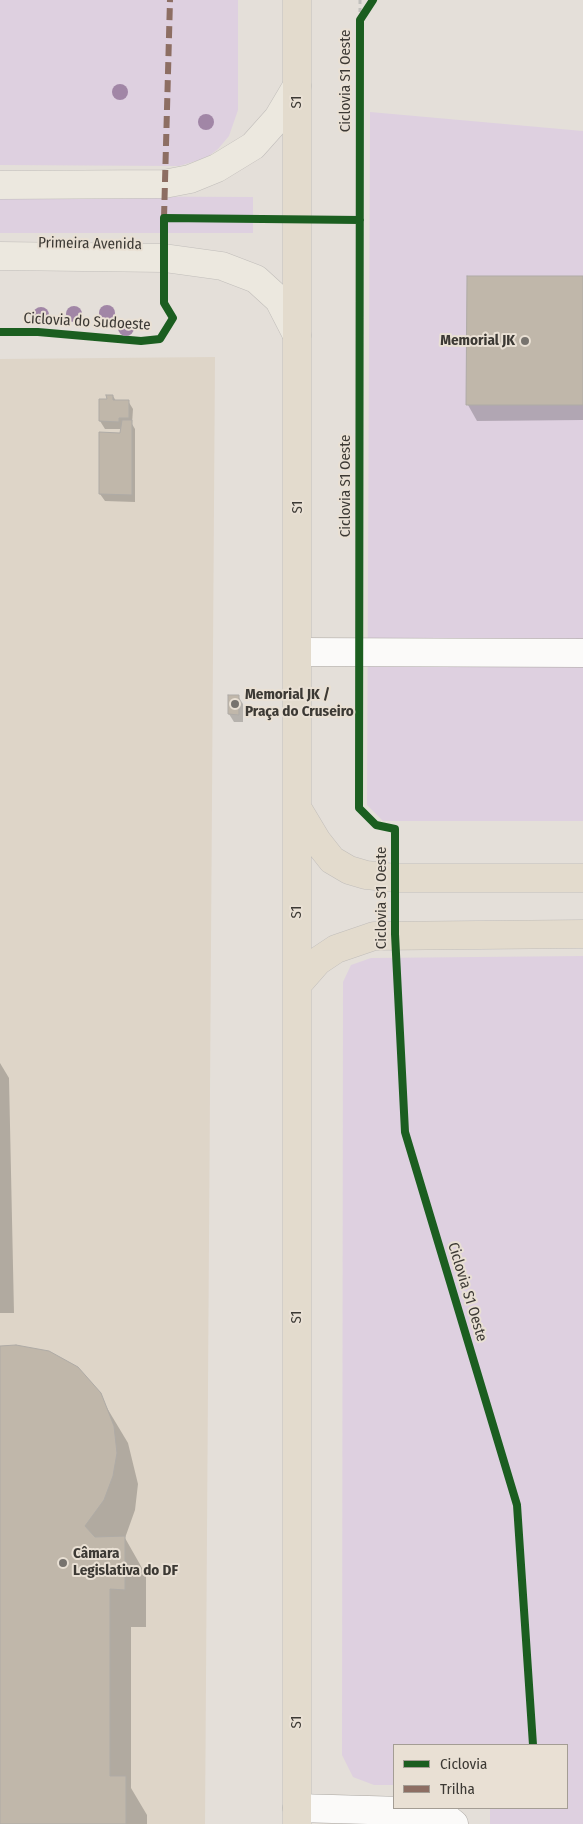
<!DOCTYPE html>
<html>
<head>
<meta charset="utf-8">
<style>
	body { margin:0 }
	#map { position:relative; width:583px; height:1824px; overflow:hidden; background:#e4dfd9; font-family:"Fira Sans Condensed",sans-serif }
	canvas { display:block }
	.legend { position:absolute; left:393px; top:1744px; width:175px; height:65px; box-sizing:border-box; background:#e9e0d4; border:1px solid #a49d94; margin:0; padding:6px 9px; list-style:none; font-size:15px; color:#3c3934 }
	.legend li { display:flex; align-items:center; gap:10px; height:25px }
	.legend b { width:25px; border:1px solid #a49d94 }
</style>
</head>
<body>
<div id="map">
<canvas width="583" height="1824"></canvas>
<ul class="legend">
<li><b style="height:6px;background:#1b5e20"></b>Ciclovia</li>
<li><b style="height:6px;background:#8d6e63"></b>Trilha</li>
</ul>
</div>
<script>
const context = document.querySelector('canvas').getContext('2d');
context.lineJoin = 'round';
function paint(path, color) { context.fillStyle = color; context.fill(path, 'evenodd'); }
const toPath = rows => new Path2D(rows.map(r => 'M' + r).join(''));
function trace(path, color, width, dash) { context.strokeStyle = color; context.lineWidth = width; context.lineCap = dash ? 'butt' : 'round'; context.setLineDash(dash || []); context.stroke(path); }
function write(font, color, halo, rows, align = 'center') {
  context.font = font + ' "Fira Sans Condensed",sans-serif'; context.lineWidth = 4; context.setLineDash([]); context.textBaseline = 'middle'; context.strokeStyle = halo; context.fillStyle = color; for (const [text, x, y, turn = 0] of rows) {
    context.save(); context.translate(x, y); context.rotate((+turn || 0) * Math.PI / 180); context.textAlign = isNaN(turn) ? turn : align; if (halo) context.strokeText(text, 0, 0); context.fillText(text, 0, 0); context.restore();
  }
}
const built = toPath([
	[215,357,205,1824,0,1824,0,359]
]);
const green = toPath([
	[0,0,238,0,238,110,229,136,218,149,206,158,179,166,0,165],
	[370,112,583,131,583,821,383,821,367,805],
	[0,196,253,197,253,233,0,233],
	[583,956,583,1824,490,1824,490,1808,567,1808,567,1745,394,1745,394,1785,374,1785,353,1777,342,1755,343,982,351,965,371,958]
]);
const shadow = toPath([
	[583,277,583,420,477,421,468,405],
	[113,396,116,401,128,401,133,409,132,424,135,429,135,502,105,501,100,494,122,429,105,429,100,421,100,400,108,401],
	[238,696,243,704,243,722,234,722,229,714],
	[0,1063,9,1078,14,1313,0,1313],
	[0,1348,64,1360,92,1383,128,1443,138,1484,135,1510,125,1538,146,1575,146,1627,131,1627,131,1788,147,1815,147,1824,0,1824]
]);
const building = toPath([
	[467,276,583,276,583,405,466,405,467,276],
	[106,395,113,395,113,400,129,400,129,418,119,418,119,422,99,421,99,399,107,399,106,395],
	[122,420,132,420,132,495,99,494,99,432,120,433,122,420],
	[228,695,239,695,239,715,228,714,228,695],
	[16,1345,49,1351,78,1367,101,1393,114,1426,117,1453,113,1476,104,1500,85,1526,95,1537,125,1536,125,1590,110,1589,110,1776,126,1776,126,1824,0,1824,0,1346,16,1345]
]);
const path = toPath([
	[360,0,360,20]
]);
const minor = toPath([
	[298,652,583,653],
	[297,1808,439,1812,454,1824]
]);
const major = toPath([
	[0,185,164,184,190,179,217,168,253,146,278,118,297,86],
	[0,256,164,258,222,266,256,279,279,300,297,335]
]);
const highway = toPath([
	[299,811,317,841,332,860,349,870,366,875,396,878,583,878],
	[297,985,318,961,336,949,374,936,583,934],
	[297,1824,297,0]
]);
const quiet = toPath([
	[164,218,170,0]
]);
const cycleway = toPath([
	[373,0,360,20,359,808,376,825,395,829,395,934,405,1132,517,1505,533,1745],
	[0,332,38,332,141,341,160,339,173,318,164,303,164,218,360,220]
]);
const trees = [
	[120,92],
	[206,122],
	[107,313],
	[74,314],
	[41,315],
	[126,328]
];
const markers = [
	[525,341,5,"#77736e"],
	[235,704,5,"#77736e"],
	[63,1563,5,"#77736e"]
];
const streetNames = [
	["Ciclovia S1 Oeste",346,81,-90],
	["S1",297,102,-90],
	["Primeira Avenida",90,244,1],
	["Ciclovia do Sudoeste",87,322,3],
	["Ciclovia S1 Oeste",346,486,-90],
	["S1",298,507,-90],
	["Ciclovia S1 Oeste",382,898,-90],
	["S1",297,912,-90],
	["Ciclovia S1 Oeste",467,1292,73],
	["S1",297,1317,-90],
	["S1",297,1722,-90]
];
const poiNames = [
	["Memorial JK",515,341,"right"],
	["Memorial JK /",245,695],
	["Praça do Cruseiro",245,712],
	["Câmara",73,1554],
	["Legislativa do DF",73,1571]
];
paint(built, '#ded5c8');
paint(green, '#ded0e0');
paint(shadow, '#0003');
paint(building, '#c0b7aa');
trace(building, '#afaba6', 1);
trace(minor, '#aaa6a1', 29);
trace(major, '#c0bdba', 29);
trace(highway, '#c0bdba', 29);
trace(path, '#c0bfbc', 3, [4, 4]);
trace(minor, '#fbfaf9', 28);
trace(major, '#ece8df', 28);
trace(highway, '#e3dbcd', 28);
trace(quiet, '#8d6e63', 6, [12, 6]);
trace(cycleway, '#1b5e20', 8);
context.fillStyle = '#a186a6';
for (const [x, y] of trees) { context.beginPath(); context.arc(x, y, 8, 0, 2 * Math.PI); context.fill(); }
for (const [x, y, r, color] of markers) { const dot = new Path2D(); dot.arc(x, y, r, 0, 2 * Math.PI); context.fillStyle = color; context.fill(dot); trace(dot, '#e9e0d4', 2); }
write('15px', '#3c3934', '#e9e0d4', streetNames);
write('bold 15px', '#3c3934', '#e9e0d4', poiNames, 'left');
</script>
</body>
</html>
